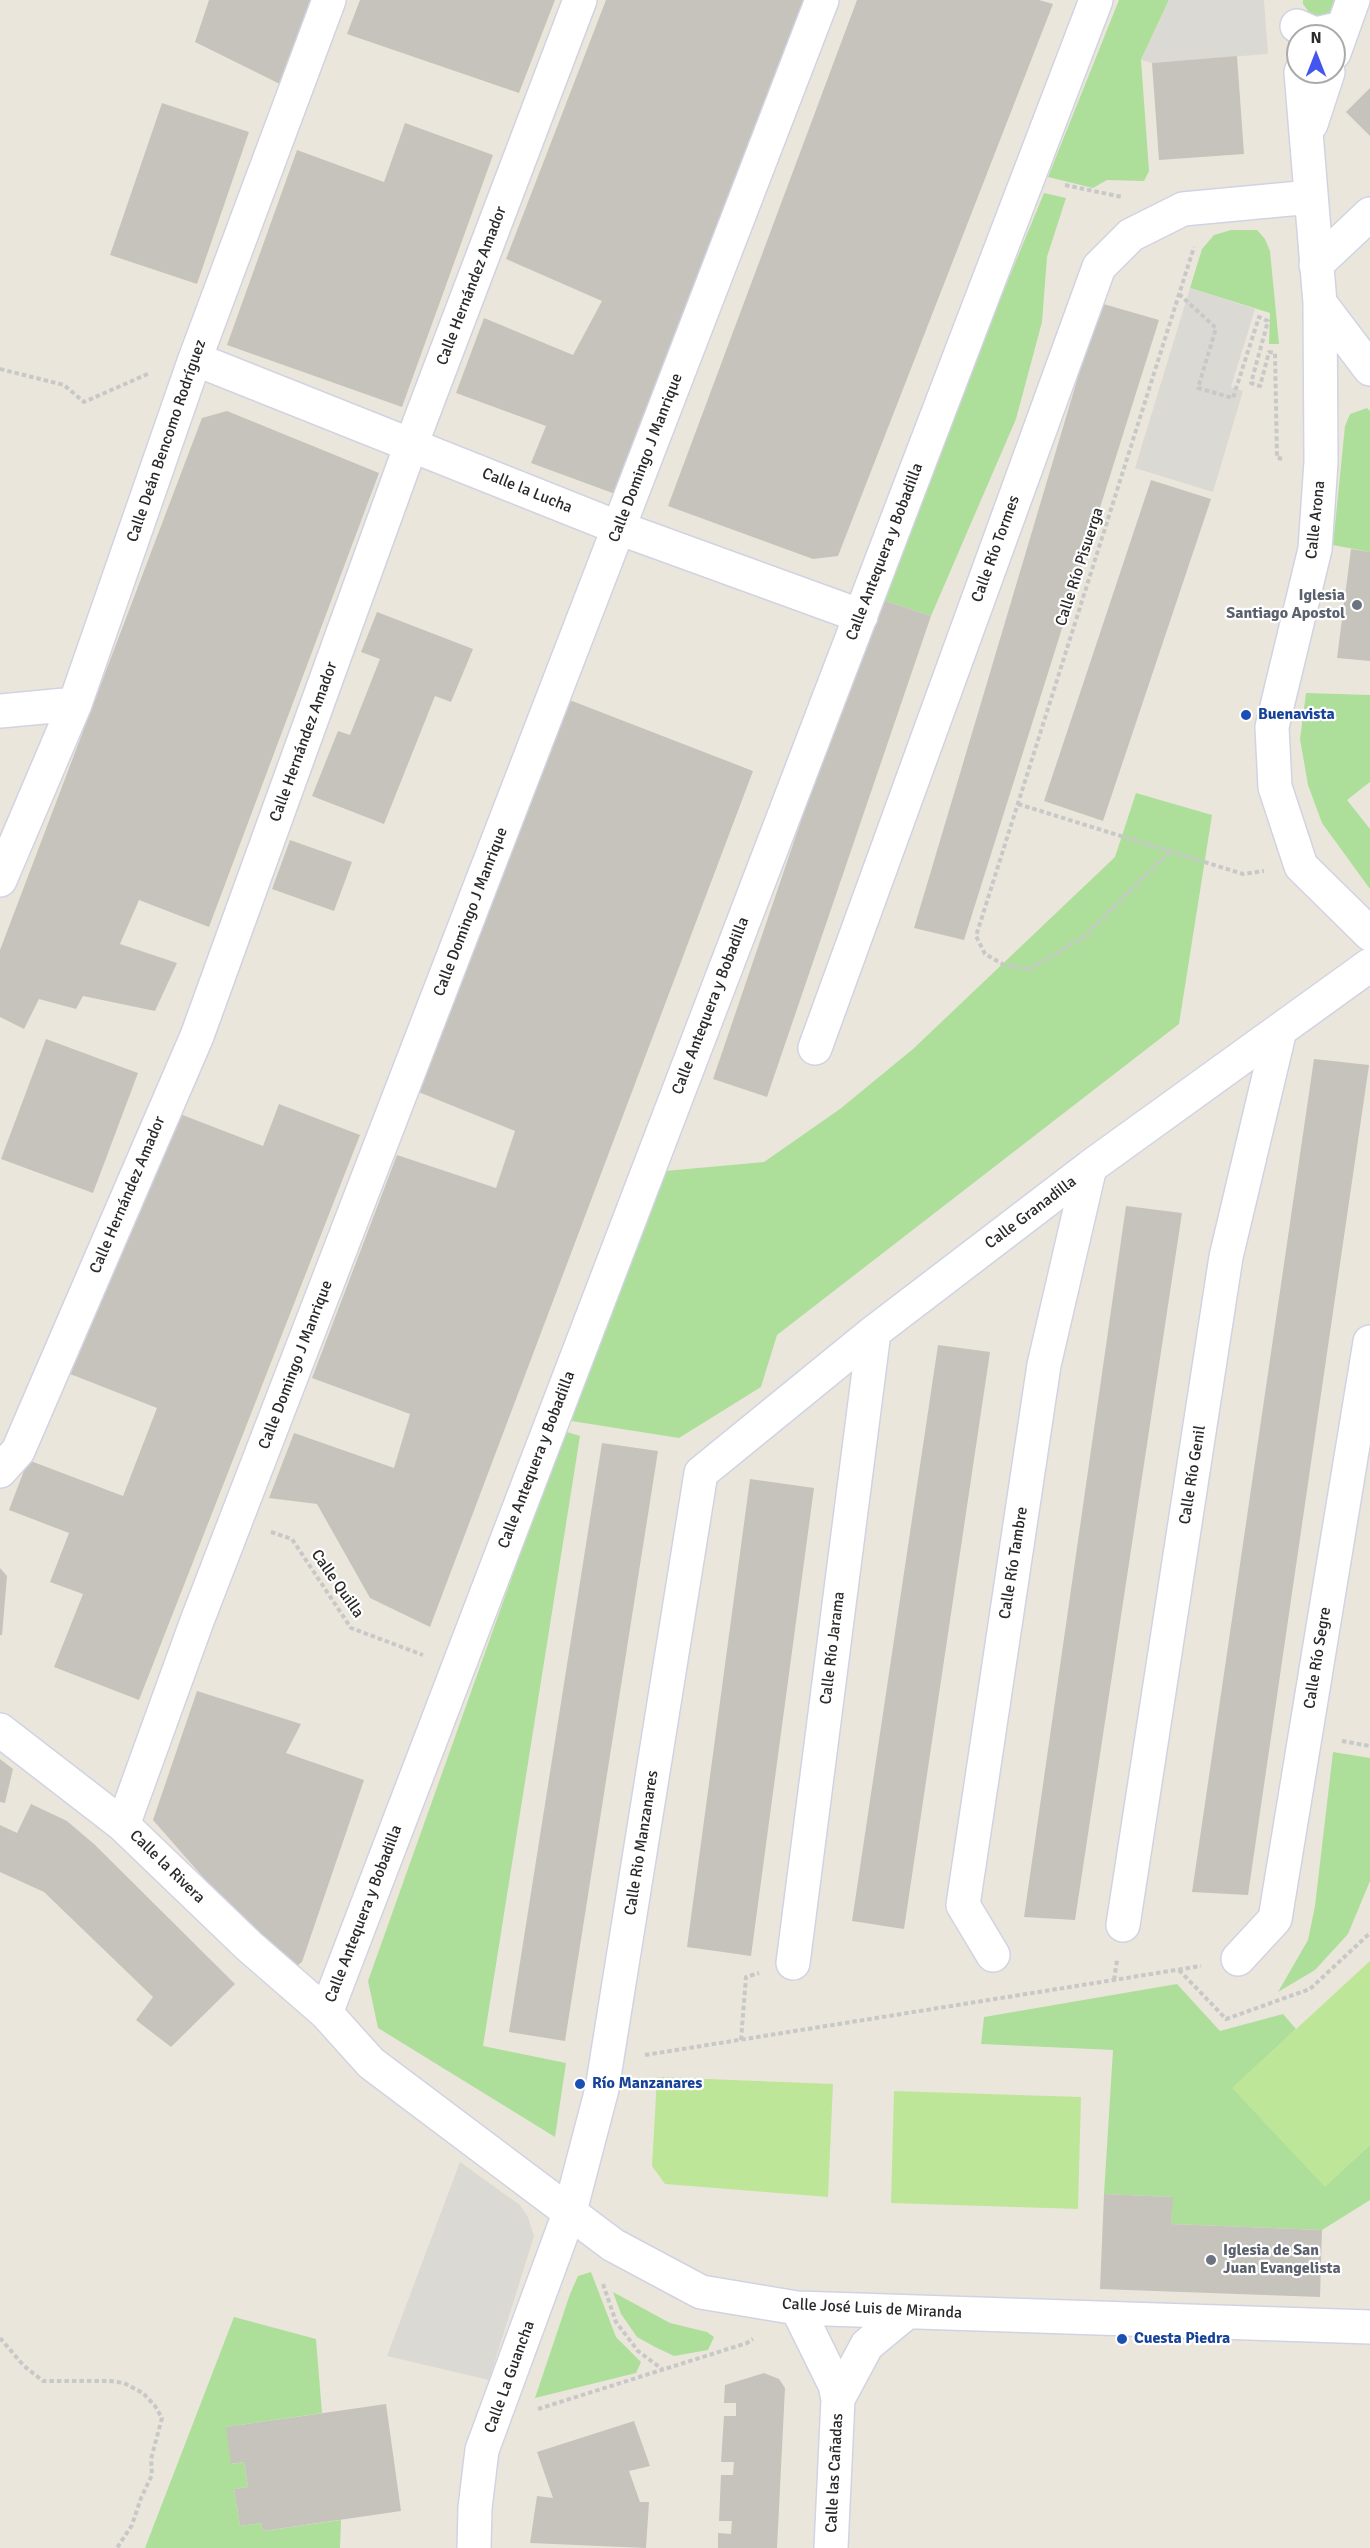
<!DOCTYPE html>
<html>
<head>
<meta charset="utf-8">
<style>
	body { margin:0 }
	#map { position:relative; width:1370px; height:2548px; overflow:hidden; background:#ebe6dc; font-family:Signika,sans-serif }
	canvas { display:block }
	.north { position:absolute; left:1286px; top:24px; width:60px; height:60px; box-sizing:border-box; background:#fff; border:2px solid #aaa; border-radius:50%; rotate:0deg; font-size:16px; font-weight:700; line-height:24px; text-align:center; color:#2a2a2a }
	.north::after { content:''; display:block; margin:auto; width:21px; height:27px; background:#4456f0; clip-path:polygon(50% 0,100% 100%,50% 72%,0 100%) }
</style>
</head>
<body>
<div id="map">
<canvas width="1370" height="2548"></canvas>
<div class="north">N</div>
</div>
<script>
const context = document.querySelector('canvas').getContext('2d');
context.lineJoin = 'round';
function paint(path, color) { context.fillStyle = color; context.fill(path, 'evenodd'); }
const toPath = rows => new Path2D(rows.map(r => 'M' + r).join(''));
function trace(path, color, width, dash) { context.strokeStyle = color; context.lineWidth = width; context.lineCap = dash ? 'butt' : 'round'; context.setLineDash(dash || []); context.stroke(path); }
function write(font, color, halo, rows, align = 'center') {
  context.font = font + ' Signika,sans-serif'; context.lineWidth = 4.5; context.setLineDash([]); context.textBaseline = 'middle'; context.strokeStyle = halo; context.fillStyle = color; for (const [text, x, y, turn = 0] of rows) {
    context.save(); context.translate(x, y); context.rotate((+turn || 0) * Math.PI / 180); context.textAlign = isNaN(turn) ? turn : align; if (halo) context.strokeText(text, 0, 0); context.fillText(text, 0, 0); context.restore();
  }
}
const green = toPath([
	[1119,0,1169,0,1141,60,1149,171,1144,181,1107,180,1093,188,1048,177],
	[1303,0,1340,0,1333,12,1323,18,1311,15,1303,4],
	[1044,193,1066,198,1047,257,1042,322,1016,419,931,616,877,598],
	[1231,230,1257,230,1265,239,1270,251,1279,344,1269,344,1270,313,1190,288,1202,249,1214,235],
	[1367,408,1370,411,1370,552,1333,545,1345,426,1350,414],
	[1306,693,1370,695,1370,782,1347,800,1370,829,1370,889,1322,823,1308,785,1300,739],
	[1136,793,1212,815,1179,1024,777,1335,761,1387,679,1438,565,1420,665,1171,764,1162,840,1109,913,1049,1115,857],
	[564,1431,580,1436,483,2046,566,2063,555,2137,378,2028,368,1981],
	[1333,1752,1370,1758,1370,1881,1348,1934,1315,1970,1278,1992,1308,1940,1315,1906],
	[1177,1984,1220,2031,1283,2014,1296,2029,1233,2088,1325,2186,1370,2145,1370,2200,1322,2230,1171,2224,1172,2197,1104,2194,1113,2050,981,2044,984,2017],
	[591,2272,616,2337,641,2362,636,2373,535,2398,570,2294,578,2276],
	[613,2292,670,2323,707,2332,714,2337,708,2350,674,2356,655,2347,637,2337,621,2314],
	[234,2317,316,2339,322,2413,227,2427,232,2464,244,2462,248,2487,234,2489,240,2526,261,2523,263,2531,341,2520,340,2548,145,2548]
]);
const pitch = toPath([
	[1370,1961,1370,2145,1325,2187,1232,2088],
	[657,2077,833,2084,828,2197,665,2184,652,2166],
	[894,2091,1081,2097,1078,2209,891,2203]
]);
const plaza = toPath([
	[1169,0,1264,0,1268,54,1152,63,1141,60],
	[1190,288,1255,309,1231,387,1243,391,1213,492,1135,468],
	[460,2162,520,2205,528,2217,534,2236,489,2380,387,2356]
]);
const building = toPath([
	[209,0,311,0,280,84,195,42],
	[360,0,555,0,519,93,347,34],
	[606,0,815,0,618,495,531,463,546,426,456,393,484,318,573,355,602,301,506,259],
	[857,0,1039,0,1053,4,838,556,813,559,668,506],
	[1237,56,1244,154,1159,160,1152,63],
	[1370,88,1370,136,1346,112],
	[162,103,249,132,197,284,110,255],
	[405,123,493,155,402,407,227,345,297,150,384,182],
	[1100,303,1159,320,964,940,914,928],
	[227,411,379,473,209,927,139,900,120,944,177,963,155,1011,83,996,76,1009,39,999,24,1029,0,1017,0,950,202,418],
	[1151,480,1211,499,1103,821,1044,801],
	[1351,549,1370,552,1370,661,1337,658],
	[877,598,931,616,767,1097,713,1079],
	[377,612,473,649,451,702,435,696,384,824,312,796,338,731,350,735,380,659,361,652],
	[567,699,753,771,430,1627,370,1598,317,1504,269,1498,294,1433,394,1468,410,1414,312,1378,397,1155,496,1188,515,1131,416,1091],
	[290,840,352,862,334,911,272,889],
	[46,1039,138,1073,93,1193,1,1159],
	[1314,1059,1369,1065,1248,1895,1192,1892],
	[279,1104,360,1135,139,1700,54,1667,83,1594,50,1582,69,1533,9,1510,28,1460,123,1496,157,1408,65,1372,167,1109,263,1146],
	[1126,1206,1182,1213,1075,1920,1024,1917],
	[938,1345,990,1352,904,1929,852,1921],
	[602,1443,658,1451,565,2041,509,2032],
	[750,1479,814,1488,751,1956,687,1947],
	[0,1568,7,1576,2,1635,0,1635],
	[197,1691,301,1724,286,1753,364,1780,302,1962,289,1972,269,1941,216,1892,153,1820],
	[0,1759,13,1769,5,1803,0,1802],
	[31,1804,67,1821,94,1844,235,1984,171,2047,136,2020,153,1997,44,1892,0,1872,0,1825,17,1833],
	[1104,2194,1173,2197,1171,2224,1322,2230,1320,2297,1100,2289],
	[764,2373,779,2379,785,2388,777,2548,718,2548,718,2533,731,2534,732,2521,719,2521,721,2475,733,2475,734,2462,721,2462,724,2416,736,2416,736,2403,724,2403,725,2385],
	[386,2404,401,2511,263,2531,261,2523,240,2526,234,2489,248,2487,244,2462,231,2464,226,2427],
	[634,2421,650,2466,629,2471,640,2502,649,2502,646,2548,530,2543,537,2496,553,2498,537,2452]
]);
const path = toPath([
	[1065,185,1122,197],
	[1179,294,1216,328,1198,388,1233,398,1259,317,1268,321,1251,383,1260,386,1269,352,1275,353,1277,458,1284,459],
	[0,369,64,385,84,402,150,373],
	[1018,804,1243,874,1264,871],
	[1170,851,1085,936,1030,969,1004,965,985,954,976,936,1194,247],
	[271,1532,292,1539,351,1628,423,1655],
	[1342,1741,1370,1746],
	[1179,1970,1226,2019,1310,1989,1370,1933],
	[1114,1980,1117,1960],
	[741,2040,746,1977,759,1973],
	[645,2055,1201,1966],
	[603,2284,616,2322,638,2351,662,2369],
	[0,2338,24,2366,43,2381,110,2381,124,2383,143,2393,155,2406,162,2418,151,2459,152,2475,141,2498,132,2525,117,2548],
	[538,2409,747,2343,753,2339]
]);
const minor = toPath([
	[1297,26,1315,34,1342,28],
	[1334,53,1353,0],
	[1301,72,1320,303,1321,462,1315,549,1272,727,1275,787,1301,866,1370,934],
	[1311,124,1328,72],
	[1316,265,1370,214],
	[1320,303,1370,369],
	[195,359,619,528,861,616],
	[0,711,75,704],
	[0,880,75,704,195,359,329,0],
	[815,1048,1099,267,1131,235,1183,209,1311,197],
	[0,1471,18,1451,197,1036,411,445,580,0],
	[0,1730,123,1825,249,1946,326,2013,371,2063,613,2245,701,2292,797,2308,1370,2327],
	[123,1825,197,1621,822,0],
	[1123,1925,1226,1257,1280,1030],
	[993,1955,963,1905,1044,1365,1090,1167],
	[1238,1959,1275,1919,1370,1342],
	[793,1963,874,1332],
	[326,2013,1096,0],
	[797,2308,835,2385,838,2399,831,2548],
	[838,2399,867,2345,907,2312],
	[474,2548,475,2508,482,2450,570,2211,602,2089,701,1473,874,1332,1090,1167,1370,965]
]);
const markers = [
	[1357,605,6,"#6b7280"],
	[1246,715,6,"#1a4fb4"],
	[580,2084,6,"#1a4fb4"],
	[1211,2260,6,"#6b7280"],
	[1122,2339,6,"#1a4fb4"]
];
const streetNames = [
	["Calle Hernández Amador",472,286,-69],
	["Calle Deán Bencomo Rodríguez",167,441,-71],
	["Calle Domingo J Manrique",646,458,-69],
	["Calle la Lucha",527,491,22],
	["Calle Arona",1316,520,-84],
	["Calle Río Tormes",996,549,-70],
	["Calle Antequera y Bobadilla",885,552,-69],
	["Calle Río Pisuerga",1080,567,-72],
	["Calle Hernández Amador",304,742,-70],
	["Calle Domingo J Manrique",471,912,-69],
	["Calle Antequera y Bobadilla",711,1006,-69],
	["Calle Hernández Amador",128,1195,-67],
	["Calle Granadilla",1031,1213,-37],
	["Calle Domingo J Manrique",296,1365,-69],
	["Calle Antequera y Bobadilla",537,1460,-69],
	["Calle Río Genil",1193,1475,-81],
	["Calle Río Tambre",1014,1563,-81],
	["Calle Quilla",337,1584,55],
	["Calle Río Jarama",833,1648,-83],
	["Calle Río Segre",1318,1658,-81],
	["Calle Rio Manzanares",642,1843,-81],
	["Calle la Rivera",167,1867,44],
	["Calle Antequera y Bobadilla",364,1914,-69],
	["Calle José Luis de Miranda",872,2309,3],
	["Calle La Guancha",510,2377,-70],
	["Calle las Cañadas",835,2473,-87]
];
const worshipNames = [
	["Iglesia",1345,596],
	["Santiago Apostol",1345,614],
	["Iglesia de San",1223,2251,"left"],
	["Juan Evangelista",1223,2269,"left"]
];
const transitNames = [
	["Buenavista",1258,715],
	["Río Manzanares",592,2084],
	["Cuesta Piedra",1134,2339]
];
paint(green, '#addf9b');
paint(pitch, '#bee698');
paint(plaza, '#dbd9d3');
paint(building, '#c6c3bc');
trace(minor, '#d2d3e2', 36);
trace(path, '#c8c8c8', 4, [4.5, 3]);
trace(minor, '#fff', 33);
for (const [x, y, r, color] of markers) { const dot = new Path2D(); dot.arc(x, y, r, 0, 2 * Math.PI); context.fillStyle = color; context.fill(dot); trace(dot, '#fff', 2); }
write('16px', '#2a2a2a', '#fff', streetNames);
write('bold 16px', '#5b616d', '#fff', worshipNames, 'right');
write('bold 16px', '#164399', '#fff', transitNames, 'left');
</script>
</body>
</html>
